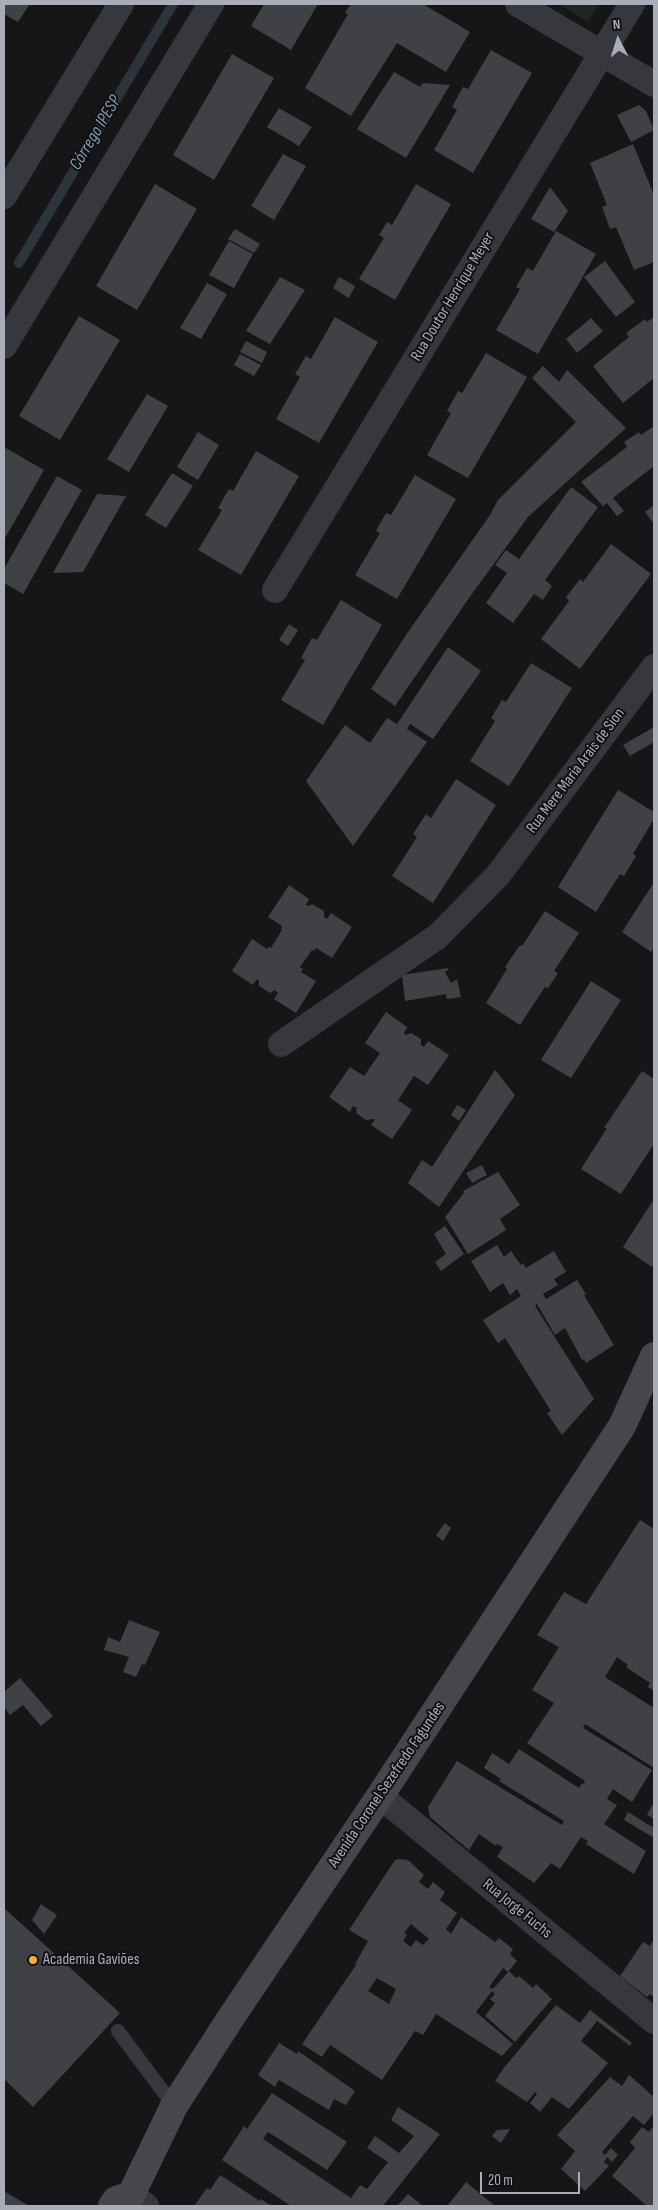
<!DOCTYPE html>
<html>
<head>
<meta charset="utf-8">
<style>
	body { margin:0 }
	#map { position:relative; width:658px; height:2210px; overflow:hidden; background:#161618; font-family:"Sofia Sans Condensed",sans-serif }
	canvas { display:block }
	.frame { position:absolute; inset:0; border:5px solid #a8adb8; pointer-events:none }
	.north { position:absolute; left:593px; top:15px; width:50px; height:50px; -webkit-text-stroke:4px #111113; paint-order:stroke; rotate:355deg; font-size:14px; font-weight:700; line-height:20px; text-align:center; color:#a8adb8 }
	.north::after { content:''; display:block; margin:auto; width:18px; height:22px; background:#a8adb8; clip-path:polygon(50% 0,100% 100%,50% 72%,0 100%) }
	.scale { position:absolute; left:480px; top:2172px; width:100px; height:22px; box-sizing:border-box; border:2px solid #a8adb8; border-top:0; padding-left:6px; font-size:15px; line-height:18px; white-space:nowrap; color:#a8adb8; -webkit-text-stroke:4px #111113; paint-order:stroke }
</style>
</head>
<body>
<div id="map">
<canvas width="658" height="2210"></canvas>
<div class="frame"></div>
<div class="north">N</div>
<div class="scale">20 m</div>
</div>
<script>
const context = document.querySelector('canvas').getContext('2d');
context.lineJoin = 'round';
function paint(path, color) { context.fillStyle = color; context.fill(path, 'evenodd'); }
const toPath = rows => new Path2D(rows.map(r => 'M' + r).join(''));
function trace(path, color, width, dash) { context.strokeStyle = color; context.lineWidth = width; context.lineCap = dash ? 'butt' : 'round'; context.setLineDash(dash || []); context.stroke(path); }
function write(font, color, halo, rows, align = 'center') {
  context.font = font + ' "Sofia Sans Condensed",sans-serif'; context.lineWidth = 4; context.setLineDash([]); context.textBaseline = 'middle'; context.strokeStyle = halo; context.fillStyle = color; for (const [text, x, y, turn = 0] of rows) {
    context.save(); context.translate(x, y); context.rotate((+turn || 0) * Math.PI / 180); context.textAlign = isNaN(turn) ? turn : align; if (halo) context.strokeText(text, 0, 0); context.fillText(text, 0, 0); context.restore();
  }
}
const green = toPath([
	[559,4,599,4,588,22]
]);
const stream = toPath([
	[19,263,173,4]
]);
const building = toPath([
	[4,4,30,4,18,22,4,14],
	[264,4,318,4,291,50,251,26],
	[351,4,423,4,470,32,446,72,397,43,351,116,305,88,348,14,345,13],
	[491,50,532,73,473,173,434,150,457,110,452,107,463,87,468,89],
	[232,54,274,78,214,180,173,155],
	[394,72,420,87,423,83,450,85,406,158,357,129],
	[639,105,646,111,654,130,631,142,617,115],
	[279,108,312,127,299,146,267,127],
	[633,144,654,195,654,262,634,270,616,227,610,229,602,207,607,205,590,163],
	[283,154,306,166,274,220,251,206],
	[155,184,197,209,137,310,96,286],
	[416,184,451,204,395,300,359,279,384,238,379,235,387,222,392,225],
	[550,187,568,211,554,232,531,219],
	[235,229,260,244,254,253,228,239],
	[556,231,596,254,538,354,496,330,520,289,516,287,527,268,533,271],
	[229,241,253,254,234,288,209,275],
	[605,261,635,302,616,317,584,277],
	[280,277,305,290,270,344,246,331],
	[339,277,355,286,349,298,333,288],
	[207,283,227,294,201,339,180,328],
	[79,316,120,340,60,440,19,416],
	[335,317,378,342,319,443,276,419,300,377,295,374,306,356,311,359],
	[654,317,654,378,623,403,593,366,629,337,626,333,645,319,647,322],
	[591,318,603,331,577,353,566,339],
	[246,341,267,352,262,363,240,352],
	[486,353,527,377,468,478,427,455,451,413,447,411,458,391,462,393],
	[240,354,261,365,254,376,234,365],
	[543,366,559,382,567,370,626,428,528,517,469,598,395,706,371,689,406,635,490,515,498,500,576,422,532,378],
	[147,394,168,406,129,472,107,459],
	[654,426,654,466,613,498,624,511,617,516,607,503,603,506,581,482,627,447,624,442,639,432,641,435],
	[198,432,219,445,198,480,177,467],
	[4,447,44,470,4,540],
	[256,451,299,476,241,575,198,550,222,510,218,508,229,489,233,491],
	[172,473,193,486,166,528,145,515],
	[415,475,456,499,397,599,355,575,380,533,376,531,386,513,391,515],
	[57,476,82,490,23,594,4,583,4,569],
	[571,487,598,507,545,580,552,586,543,600,534,594,513,623,486,603,507,573,495,565,506,550,519,559],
	[97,494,126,496,83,572,53,573],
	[654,505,654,524,645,512],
	[611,544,651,574,580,669,541,639,569,601,566,597,580,579,583,582],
	[341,600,382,625,323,725,281,700,305,660,301,658,312,638,317,640],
	[289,624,298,630,288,646,279,640],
	[448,647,481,671,433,739,410,724,407,729,427,742,353,846,306,781,345,725,370,743,387,718,397,724],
	[531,663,572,688,509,786,470,761,495,721,491,718,502,700,506,702],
	[654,727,654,742,630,756,623,745],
	[456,779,496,805,433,903,392,876,417,837,413,834,426,814,431,818],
	[618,790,654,812,654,819,633,854,636,856,624,876,620,874,596,912,558,887],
	[654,882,654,947,651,952,622,932],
	[289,885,309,899,306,905,308,906,312,904,324,911,324,917,327,919,331,913,352,927,332,958,316,948,314,951,312,950,300,967,303,969,301,972,316,981,296,1013,274,999,278,993,275,990,270,993,259,986,259,981,257,979,253,985,232,971,252,939,267,949,269,946,271,948,282,930,281,929,282,926,268,917],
	[545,911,579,933,554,971,558,973,548,988,545,987,520,1025,486,1003,507,969,505,967,520,945,522,946],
	[448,968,449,969,445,972,451,983,457,979,461,997,447,999,446,994,405,1001,402,975],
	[591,981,621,1000,571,1078,541,1060],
	[386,1012,407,1027,404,1033,406,1035,411,1033,421,1039,421,1045,424,1047,428,1041,449,1055,428,1085,414,1076,398,1100,412,1110,392,1139,371,1125,375,1120,373,1119,366,1120,356,1113,357,1108,353,1106,350,1112,329,1097,350,1067,364,1076,380,1053,365,1043],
	[495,1070,515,1095,439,1207,408,1183,422,1160,432,1167],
	[642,1071,654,1079,654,1144,621,1194,581,1169,607,1128,604,1128],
	[457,1105,466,1110,459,1121,451,1115],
	[482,1165,487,1175,472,1183,466,1173],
	[498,1172,520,1205,500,1219,506,1230,468,1254,445,1217,464,1193,463,1191],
	[654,1199,654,1263,652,1267,623,1247],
	[445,1226,464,1254,441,1271,435,1262,446,1254,434,1234],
	[497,1245,504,1257,511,1251,521,1265,523,1263,526,1268,554,1251,566,1272,554,1279,558,1285,543,1294,546,1299,577,1280,586,1294,584,1295,614,1345,586,1363,584,1359,582,1360,565,1328,555,1335,537,1304,535,1306,594,1399,562,1435,547,1413,551,1411,505,1338,498,1343,483,1320,521,1296,517,1289,510,1295,503,1283,490,1292,471,1261],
	[640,1520,654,1529,654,1691,648,1687,650,1683,626,1667,628,1665,617,1657,605,1677,654,1708,654,1768,585,1724,583,1728,652,1770,632,1802,613,1789,607,1799,617,1805,604,1824,646,1851,634,1874,586,1844,588,1841,581,1837,560,1869,551,1863,534,1883,497,1857,503,1847,497,1844,496,1846,479,1834,469,1850,430,1817,428,1807,457,1761,562,1825,564,1821,499,1781,501,1779,484,1768,492,1753,509,1764,519,1749,579,1788,582,1783,584,1784,585,1781,527,1743,554,1703,532,1690,559,1647,537,1635,564,1592,586,1604],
	[445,1523,451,1528,443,1541,436,1535],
	[129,1620,160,1632,145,1665,142,1664,136,1677,123,1672,129,1657,104,1650,108,1637,120,1642],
	[20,1678,53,1716,41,1726,23,1705,10,1715,4,1707,4,1692],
	[654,1802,654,1819,647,1815],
	[628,1812,654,1828,654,1838,624,1820],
	[398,1859,408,1860,424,1875,419,1882,428,1889,433,1882,445,1892,440,1900,457,1913,446,1929,451,1934,461,1917,495,1942,499,1938,513,1949,510,1954,517,1961,508,1972,503,1968,489,1987,493,1989,509,1971,516,1978,519,1976,533,1988,536,1984,552,1999,515,2042,485,2016,495,2003,490,1999,495,1994,492,1991,476,2012,513,2044,502,2056,436,2014,423,2035,415,2031,382,2080,330,2045,322,2057,302,2044,356,1965,355,1964,368,1941,349,1930,395,1860],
	[411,1924,429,1939,423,1945,416,1940,411,1947,403,1941,407,1935,404,1933],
	[377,1978,396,1989,389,2004,368,1991],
	[41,1904,57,1915,44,1934,32,1920],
	[4,1908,120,2013,33,2107,4,2079],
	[654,1939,654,1997,650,1994,647,1997,620,1976,643,1942,650,1946],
	[556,2005,580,2023,590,2010,632,2043,630,2046,597,2021,581,2041,608,2063,569,2109,552,2097,540,2112,530,2103,537,2094,535,2092,527,2102,495,2081,503,2069],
	[279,2043,297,2054,298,2051,355,2091,346,2105,334,2099,329,2110,279,2080,275,2087,258,2075],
	[629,2075,654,2097,654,2113,644,2125,633,2116,602,2152,605,2155,611,2148,618,2155,612,2162,607,2157,604,2162,609,2166,585,2191,561,2169,575,2151,557,2135,610,2077,622,2086],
	[272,2093,347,2142,327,2170,268,2132,263,2139,351,2198,360,2185,367,2189,388,2162,367,2148,375,2136,399,2153,414,2136,391,2120,398,2107,440,2134,383,2206,291,2206,222,2160,244,2126,247,2129],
	[654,2125,654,2206,644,2206,646,2205,612,2176,635,2148,630,2142,642,2127,649,2132],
	[510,2129,501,2143,492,2136,497,2130],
	[220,2175,260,2201,261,2199,272,2206,194,2206,207,2188,210,2190],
	[466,2182,495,2206,448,2205],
	[4,2191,29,2206,4,2206],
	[408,2194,423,2206,397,2206]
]);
const lane = toPath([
	[118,2031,174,2106]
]);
const street = toPath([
	[518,4,654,84],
	[4,196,121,4],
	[4,346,211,4],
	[275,590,632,4],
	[281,1044,438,936,498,875,654,667],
	[380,1796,654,2021],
	[131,2195,146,2206]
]);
const secondary = toPath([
	[112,2206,116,2200,131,2195,174,2106,232,2016,380,1796,622,1426,654,1356]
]);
const markers = [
	[33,1960,5,"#f2b134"]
];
const streetNames = [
	["Rua Doutor Henrique Meyer",453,297,-59],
	["Rua Mere Maria Arais de Sion",576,771,-53],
	["Avenida Coronel Sezefredo Fagundes",387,1785,-56],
	["Rua Jorge Fuchs",517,1909,39]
];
const poiNames = [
	["Academia Gaviões",43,1960]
];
const waterNames = [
	["Córrego IPESP",96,133,-59]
];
paint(green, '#1e261f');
trace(stream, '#2c353c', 10);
paint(building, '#404145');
trace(lane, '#37383d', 14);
trace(street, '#37383d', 26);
trace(secondary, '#45474d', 28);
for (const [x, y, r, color] of markers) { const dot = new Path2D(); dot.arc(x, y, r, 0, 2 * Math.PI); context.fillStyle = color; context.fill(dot); trace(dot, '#111113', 2); }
write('16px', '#a8adb8', '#111113', streetNames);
write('16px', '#a8adb8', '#111113', poiNames, 'left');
write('italic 18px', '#7f9bb3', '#111113', waterNames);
</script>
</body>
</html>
